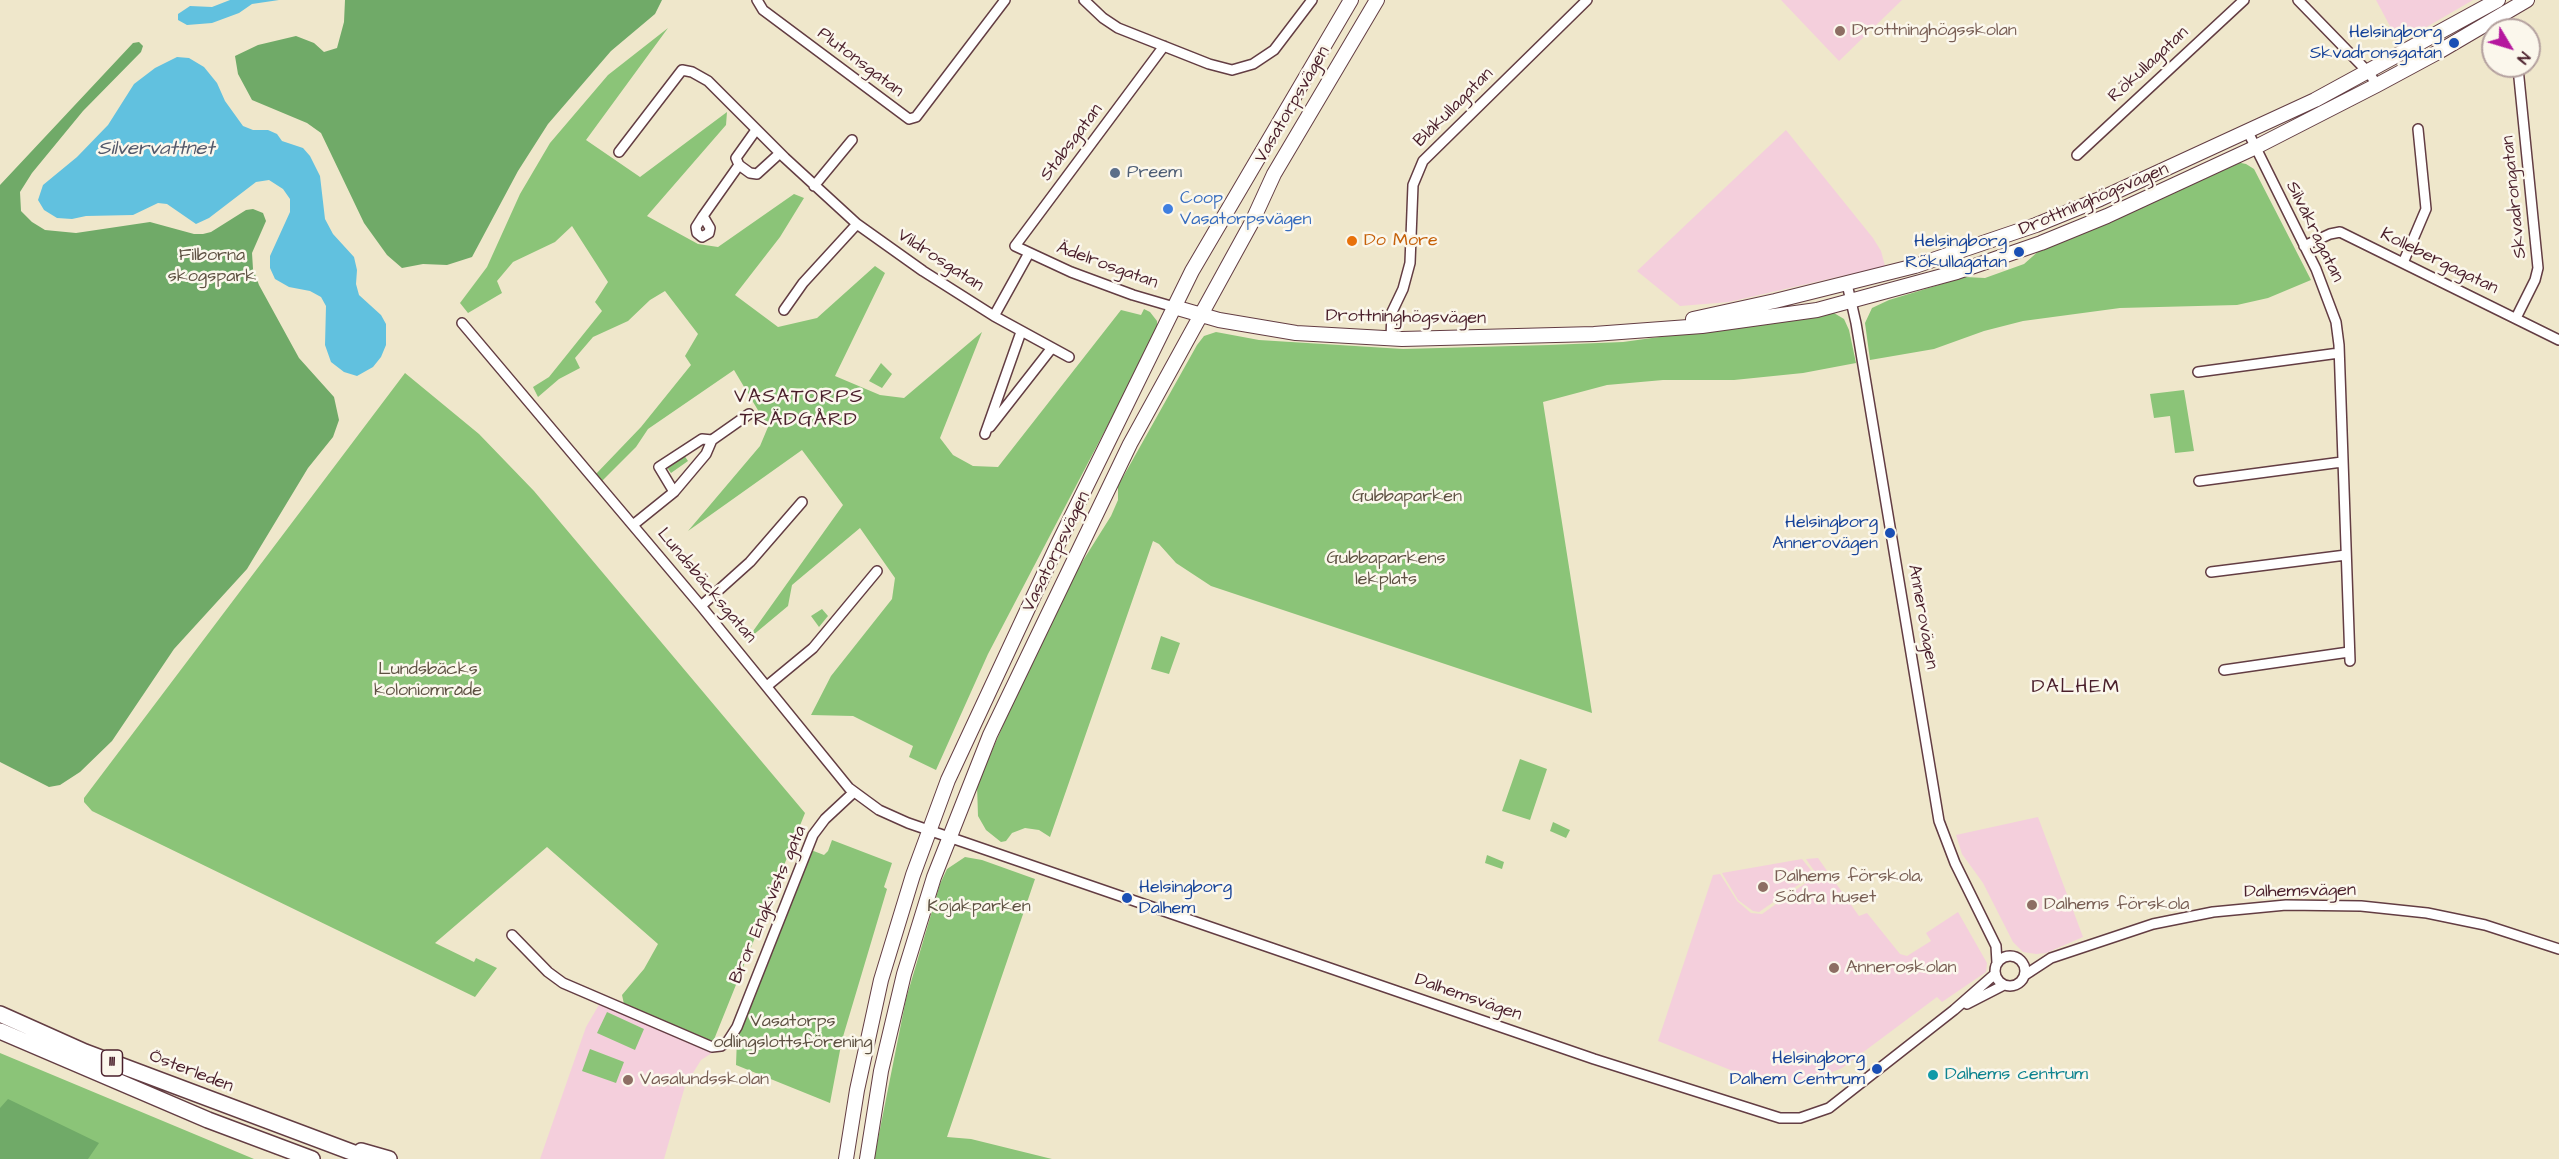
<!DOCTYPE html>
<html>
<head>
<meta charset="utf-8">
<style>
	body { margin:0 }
	#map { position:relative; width:2559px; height:1159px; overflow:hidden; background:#efe7cb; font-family:"Architects Daughter",sans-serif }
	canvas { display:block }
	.north { position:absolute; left:2481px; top:18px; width:60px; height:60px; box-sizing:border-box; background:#fbf7ec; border:2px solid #b4a19f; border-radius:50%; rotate:128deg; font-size:16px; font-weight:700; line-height:24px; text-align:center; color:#4a1f2b }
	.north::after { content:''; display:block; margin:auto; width:21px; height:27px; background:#b5179e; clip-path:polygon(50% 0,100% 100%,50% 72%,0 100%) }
</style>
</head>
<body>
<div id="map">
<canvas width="2559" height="1159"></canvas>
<div class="north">N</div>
</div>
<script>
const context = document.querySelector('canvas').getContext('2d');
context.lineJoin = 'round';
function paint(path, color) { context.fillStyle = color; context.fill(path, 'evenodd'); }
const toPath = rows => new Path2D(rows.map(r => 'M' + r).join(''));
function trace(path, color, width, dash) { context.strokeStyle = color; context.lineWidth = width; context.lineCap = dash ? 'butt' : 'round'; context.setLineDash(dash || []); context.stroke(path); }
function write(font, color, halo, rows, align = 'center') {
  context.font = font + ' "Architects Daughter",sans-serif'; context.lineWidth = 5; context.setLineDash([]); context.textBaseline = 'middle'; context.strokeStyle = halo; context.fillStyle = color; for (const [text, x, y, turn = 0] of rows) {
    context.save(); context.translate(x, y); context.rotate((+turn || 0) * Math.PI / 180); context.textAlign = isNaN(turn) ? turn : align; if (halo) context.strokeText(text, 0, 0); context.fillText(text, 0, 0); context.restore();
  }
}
const built = toPath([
	[1781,0,1902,0,1839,61],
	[2376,0,2473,0,2399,43],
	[1786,130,1873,238,1881,251,1885,266,1729,302,1680,306,1637,271],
	[2038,817,2083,937,2046,953,2036,954,2023,952,2013,942,1983,883,1962,854,1956,835],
	[1818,858,1859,916,1867,913,1900,954,1907,956,1931,941,1926,933,1958,912,1987,963,1986,972,1942,1002,1937,997,1842,1068,1804,1084,1753,1079,1658,1041,1713,875,1720,874,1737,901,1751,913,1762,914,1817,875,1806,859],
	[1802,859,1814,874,1759,912,1753,911,1738,900,1722,873],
	[600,1003,712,1053,701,1060,685,1086,664,1159,540,1159,586,1027]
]);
const green = toPath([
	[668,28,586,140,640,177,727,112,726,125,647,216,698,244,718,247,794,194,804,198,780,237,735,295,778,327,817,318,875,266,885,273,835,376,880,395,904,398,982,332,940,438,953,455,973,466,998,467,1121,310,1141,315,1144,309,1150,312,1157,321,1157,331,988,654,936,770,909,757,913,746,853,716,811,715,831,676,892,599,895,578,860,528,792,585,788,606,746,641,843,505,802,450,688,531,760,446,768,427,734,370,648,429,636,447,601,482,595,475,641,427,691,365,685,356,698,334,665,291,650,300,628,321,593,337,575,358,580,368,559,379,538,397,533,387,549,377,602,311,595,302,608,282,572,226,555,242,513,262,497,281,502,293,468,313,460,303,487,267,520,194,550,143,608,75],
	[2236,162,2246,164,2254,169,2311,280,2268,298,2237,305,2120,308,2023,321,1984,331,1934,349,1870,360,1865,323,1872,308,1889,300,1965,277,1985,278,2024,264,2041,249,2093,229],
	[1834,313,1844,319,1849,330,1856,363,1803,373,1734,380,1663,380,1607,385,1543,402,1592,713,1211,586,1176,563,1159,544,1153,541,1050,837,1039,830,1025,828,1012,833,1006,841,1001,842,986,830,978,816,977,785,1016,696,1079,567,1111,516,1118,500,1118,486,1197,345,1204,336,1216,332,1259,340,1403,349,1549,345,1623,342],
	[881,363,892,374,882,388,869,381],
	[405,373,479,434,534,491,805,813,713,1042,624,1004,622,995,644,969,658,944,547,847,435,943,474,962,476,958,497,968,475,997,92,811,84,802,84,798],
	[2184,390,2194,451,2175,453,2170,416,2154,418,2150,394],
	[682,452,688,461,671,473,664,463],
	[822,609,828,616,819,627,811,616],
	[1161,636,1180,643,1169,674,1151,669],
	[1520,759,1547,769,1530,820,1502,811],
	[1553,822,1570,830,1566,838,1550,831],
	[832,840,892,863,884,887,887,889,842,1040,830,1103,736,1065,737,1038,811,850,824,855,828,851],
	[1487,855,1504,862,1502,869,1485,863],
	[965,857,982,860,1035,879,947,1137,971,1139,1052,1159,874,1159,906,999,940,884,947,869],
	[607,1012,644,1029,635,1050,597,1033],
	[590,1049,624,1062,616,1083,582,1071],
	[0,1053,254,1159,0,1159]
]);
const forest = toPath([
	[345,0,662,0,655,14,611,51,548,124,518,171,472,257,447,265,423,264,402,268,387,255,364,223,321,133,307,123,252,100,238,74,235,56,258,45,296,36,314,43,324,52,337,48,344,22],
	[139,42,143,46,141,52,83,111,32,173,20,192,21,211,32,222,45,230,76,233,150,222,194,234,203,234,211,232,246,210,253,209,263,213,266,221,252,253,253,269,259,285,299,358,334,397,339,420,333,437,308,468,247,569,174,649,112,741,80,772,60,785,49,787,0,762,0,185,133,43],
	[8,1099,99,1143,88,1159,0,1159,0,1108]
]);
const water = toPath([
	[230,0,279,0,252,4,239,13,212,23,187,25,178,20,178,14,190,6,212,7],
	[177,57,189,58,204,67,217,83,225,101,243,126,253,130,268,130,277,134,282,141,303,148,310,156,320,176,325,219,333,234,354,257,357,270,356,284,359,295,381,315,386,324,386,345,381,357,373,367,357,376,344,372,331,362,325,345,326,306,321,297,310,291,289,287,275,279,270,268,270,256,290,212,290,199,283,189,269,180,256,182,209,218,196,224,167,204,158,203,133,215,86,216,72,219,57,218,44,210,38,200,43,185,77,157,108,125,134,84,155,68]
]);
const street = toPath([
	[757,0,763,10,909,119,916,117,1005,0],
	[1084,0,1103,18,1118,28,1209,64,1232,70,1253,64,1274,50,1312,0],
	[2298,0,2369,73,2377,85],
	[1164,46,1015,246,1071,272,1133,295,1174,307],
	[756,130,736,158,739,165,750,173,757,174,780,153],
	[2247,130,2316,269,2336,322,2339,345,2350,661],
	[619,152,682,70,692,72,708,81,785,158,857,224,923,271,994,316,1029,253],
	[2077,155,2244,0],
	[814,186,852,140],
	[703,216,710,228,709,233,702,237,697,233,696,227,703,216,739,165],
	[2304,246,2330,234,2340,232,2559,340],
	[2403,263,2426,209,2418,129],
	[1847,284,1856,323,1939,821,1955,863,1996,946,1997,963],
	[784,310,803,283,857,224],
	[994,316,1069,357],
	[2516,318,2535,280,2538,268,2518,68],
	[462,323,701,606,849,788,879,810,908,823,1594,1059,1780,1118,1800,1118,1829,1108,1954,1010,1995,974],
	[1391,338,1392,312,1403,289,1410,263,1413,185,1423,161,1587,0],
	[2198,372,2339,353],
	[990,427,1051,349],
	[985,434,1021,332],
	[2199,481,2342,462],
	[674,492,659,467,702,439,712,440],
	[633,525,674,492,706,454,712,440,749,414],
	[2211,572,2346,555],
	[701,606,750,562,802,502],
	[2224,670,2349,652],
	[767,686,813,648,877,571],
	[512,935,548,972,563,983,712,1047,721,1046,728,1041,737,1027,813,835,825,819,854,792],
	'1995 971a15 15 0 1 1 30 0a15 15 0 1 1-30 0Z',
	[2025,975,2051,958,2153,924,2213,912,2286,905,2361,906,2427,913,2485,925,2559,949],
	[1967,1004,2004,985]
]);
const secondary = toPath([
	[1174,307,1219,320,1296,333,1402,339,1594,334,1702,326,1817,310,1957,272,2041,243,2107,216,2254,148,2377,85,2440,51,2527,0],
	[1693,319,1775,301,1915,266,2036,225,2100,199,2315,100,2498,0],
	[846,1159,857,1090,881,980,913,875,948,780,1058,544,1192,271,1351,0],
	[867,1159,881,1071,904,974,934,877,990,735,1130,444,1252,222,1274,174,1377,0]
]);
const primary = toPath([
	[0,1014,85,1052,370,1159],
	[0,1031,208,1120,312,1159],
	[361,1151,389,1159]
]);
const markers = [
	[1840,31,6,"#8d6e63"],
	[2454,43,6,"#1a4fb4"],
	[1115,173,6,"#5c6f8a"],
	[1168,209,6,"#3f7fe0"],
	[1352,241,6,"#e8710a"],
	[2019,252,6,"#1a4fb4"],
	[1890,533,6,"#1a4fb4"],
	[1763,887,6,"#8d6e63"],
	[1127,898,6,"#1a4fb4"],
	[2032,905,6,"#8d6e63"],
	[1834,968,6,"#8d6e63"],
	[1877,1069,6,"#1a4fb4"],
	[1933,1075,6,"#0f9aa8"],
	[628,1080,6,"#8d6e63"]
];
const shields = [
	[112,1063,21]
];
const shieldNames = [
	["111",112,1063]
];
const educationNames = [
	["Drottninghögsskolan",1852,31],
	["Dalhems förskola,",1775,877],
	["Södra huset",1775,898],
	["Dalhems förskola",2044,905],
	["Anneroskolan",1846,968],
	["Vasalundsskolan",640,1080]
];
const transitNames = [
	["Helsingborg",2442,33],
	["Skvadronsgatan",2442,54],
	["Helsingborg",2007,242],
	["Rökullagatan",2007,263],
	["Helsingborg",1878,523],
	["Annerovägen",1878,544],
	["Helsingborg",1139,888,"left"],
	["Dalhem",1139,909,"left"],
	["Helsingborg",1865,1059],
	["Dalhem Centrum",1865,1080]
];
const streetNames = [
	["Plutonsgatan",860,63,37],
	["Rökullagatan",2149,65,-43],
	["Vasatorpsvägen",1293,105,-60],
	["Blåkullagatan",1454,108,-45],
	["Stabsgatan",1072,143,-53],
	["Skvadrongatan",2515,197,-96],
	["Drottninghögsvägen",2094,200,-23],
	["Silvåkragatan",2314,232,64],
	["Vildrosgatan",940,261,33],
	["Kollebergagatan",2439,262,26],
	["Ädelrosgatan",1107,266,20],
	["Drottninghögsvägen",1406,318,1],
	["Vasatorpsvägen",1057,552,-64],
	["Lundsbäcksgatan",706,586,50],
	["Annerovägen",1922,617,80],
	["Dalhemsvägen",2300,892,-1],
	["Bror Engkvists gata",769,905,-67],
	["Dalhemsvägen",1468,998,19],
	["Österleden",191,1072,21]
];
const serviceNames = [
	["Preem",1127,173]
];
const shopNames = [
	["Coop",1180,199],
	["Vasatorpsvägen",1180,220]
];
const foodNames = [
	["Do More",1364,241]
];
const parkNames = [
	["Filborna",212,256],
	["skogspark",212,277],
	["Gubbaparken",1407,497],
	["Gubbaparkens",1386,559],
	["lekplats",1386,580],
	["Lundsbäcks",428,670],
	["koloniområde",428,691],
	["Kojakparken",979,907],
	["Vasatorps",793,1022],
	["odlingslottsförening",793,1043]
];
const cultureNames = [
	["Dalhems centrum",1945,1075]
];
const waterNames = [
	["Silvervattnet",156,150]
];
const neighbourhoodNames = [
	["VASATORPS",799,398],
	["TRÄDGÅRD",799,421],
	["DALHEM",2076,688]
];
paint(built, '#f4cfdc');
paint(green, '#8bc478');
paint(forest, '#70aa68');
paint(water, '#61c1df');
trace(street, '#633d43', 12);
trace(secondary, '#633d43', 16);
trace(primary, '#633d43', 18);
trace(street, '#fff', 9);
trace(secondary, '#fff', 14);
trace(primary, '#fff', 15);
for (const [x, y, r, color] of markers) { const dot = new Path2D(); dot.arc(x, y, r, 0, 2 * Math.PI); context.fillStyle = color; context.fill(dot); trace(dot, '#fbf7ec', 2); }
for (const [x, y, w] of shields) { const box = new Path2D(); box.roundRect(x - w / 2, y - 13, w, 26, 4.5); context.fillStyle = '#fbf7ec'; context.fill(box); trace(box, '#4a1f2b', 1.5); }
write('bold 16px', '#4a1f2b', null, shieldNames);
write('18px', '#785e54', '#fbf7ec', educationNames, 'left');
write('18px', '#164399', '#fbf7ec', transitNames, 'right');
write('18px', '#4a1f2b', '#fbf7ec', streetNames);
write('18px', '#4e5e75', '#fbf7ec', serviceNames, 'left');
write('18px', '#366cbe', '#fbf7ec', shopNames, 'left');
write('18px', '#c56008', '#fbf7ec', foodNames, 'left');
write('18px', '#5e5142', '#fbf7ec', parkNames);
write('18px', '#0d838f', '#fbf7ec', cultureNames, 'left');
write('italic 20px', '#52586a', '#fbf7ec', waterNames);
context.letterSpacing = '1.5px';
write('20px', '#4a1f2b', '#fbf7ec', neighbourhoodNames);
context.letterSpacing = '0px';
</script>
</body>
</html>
